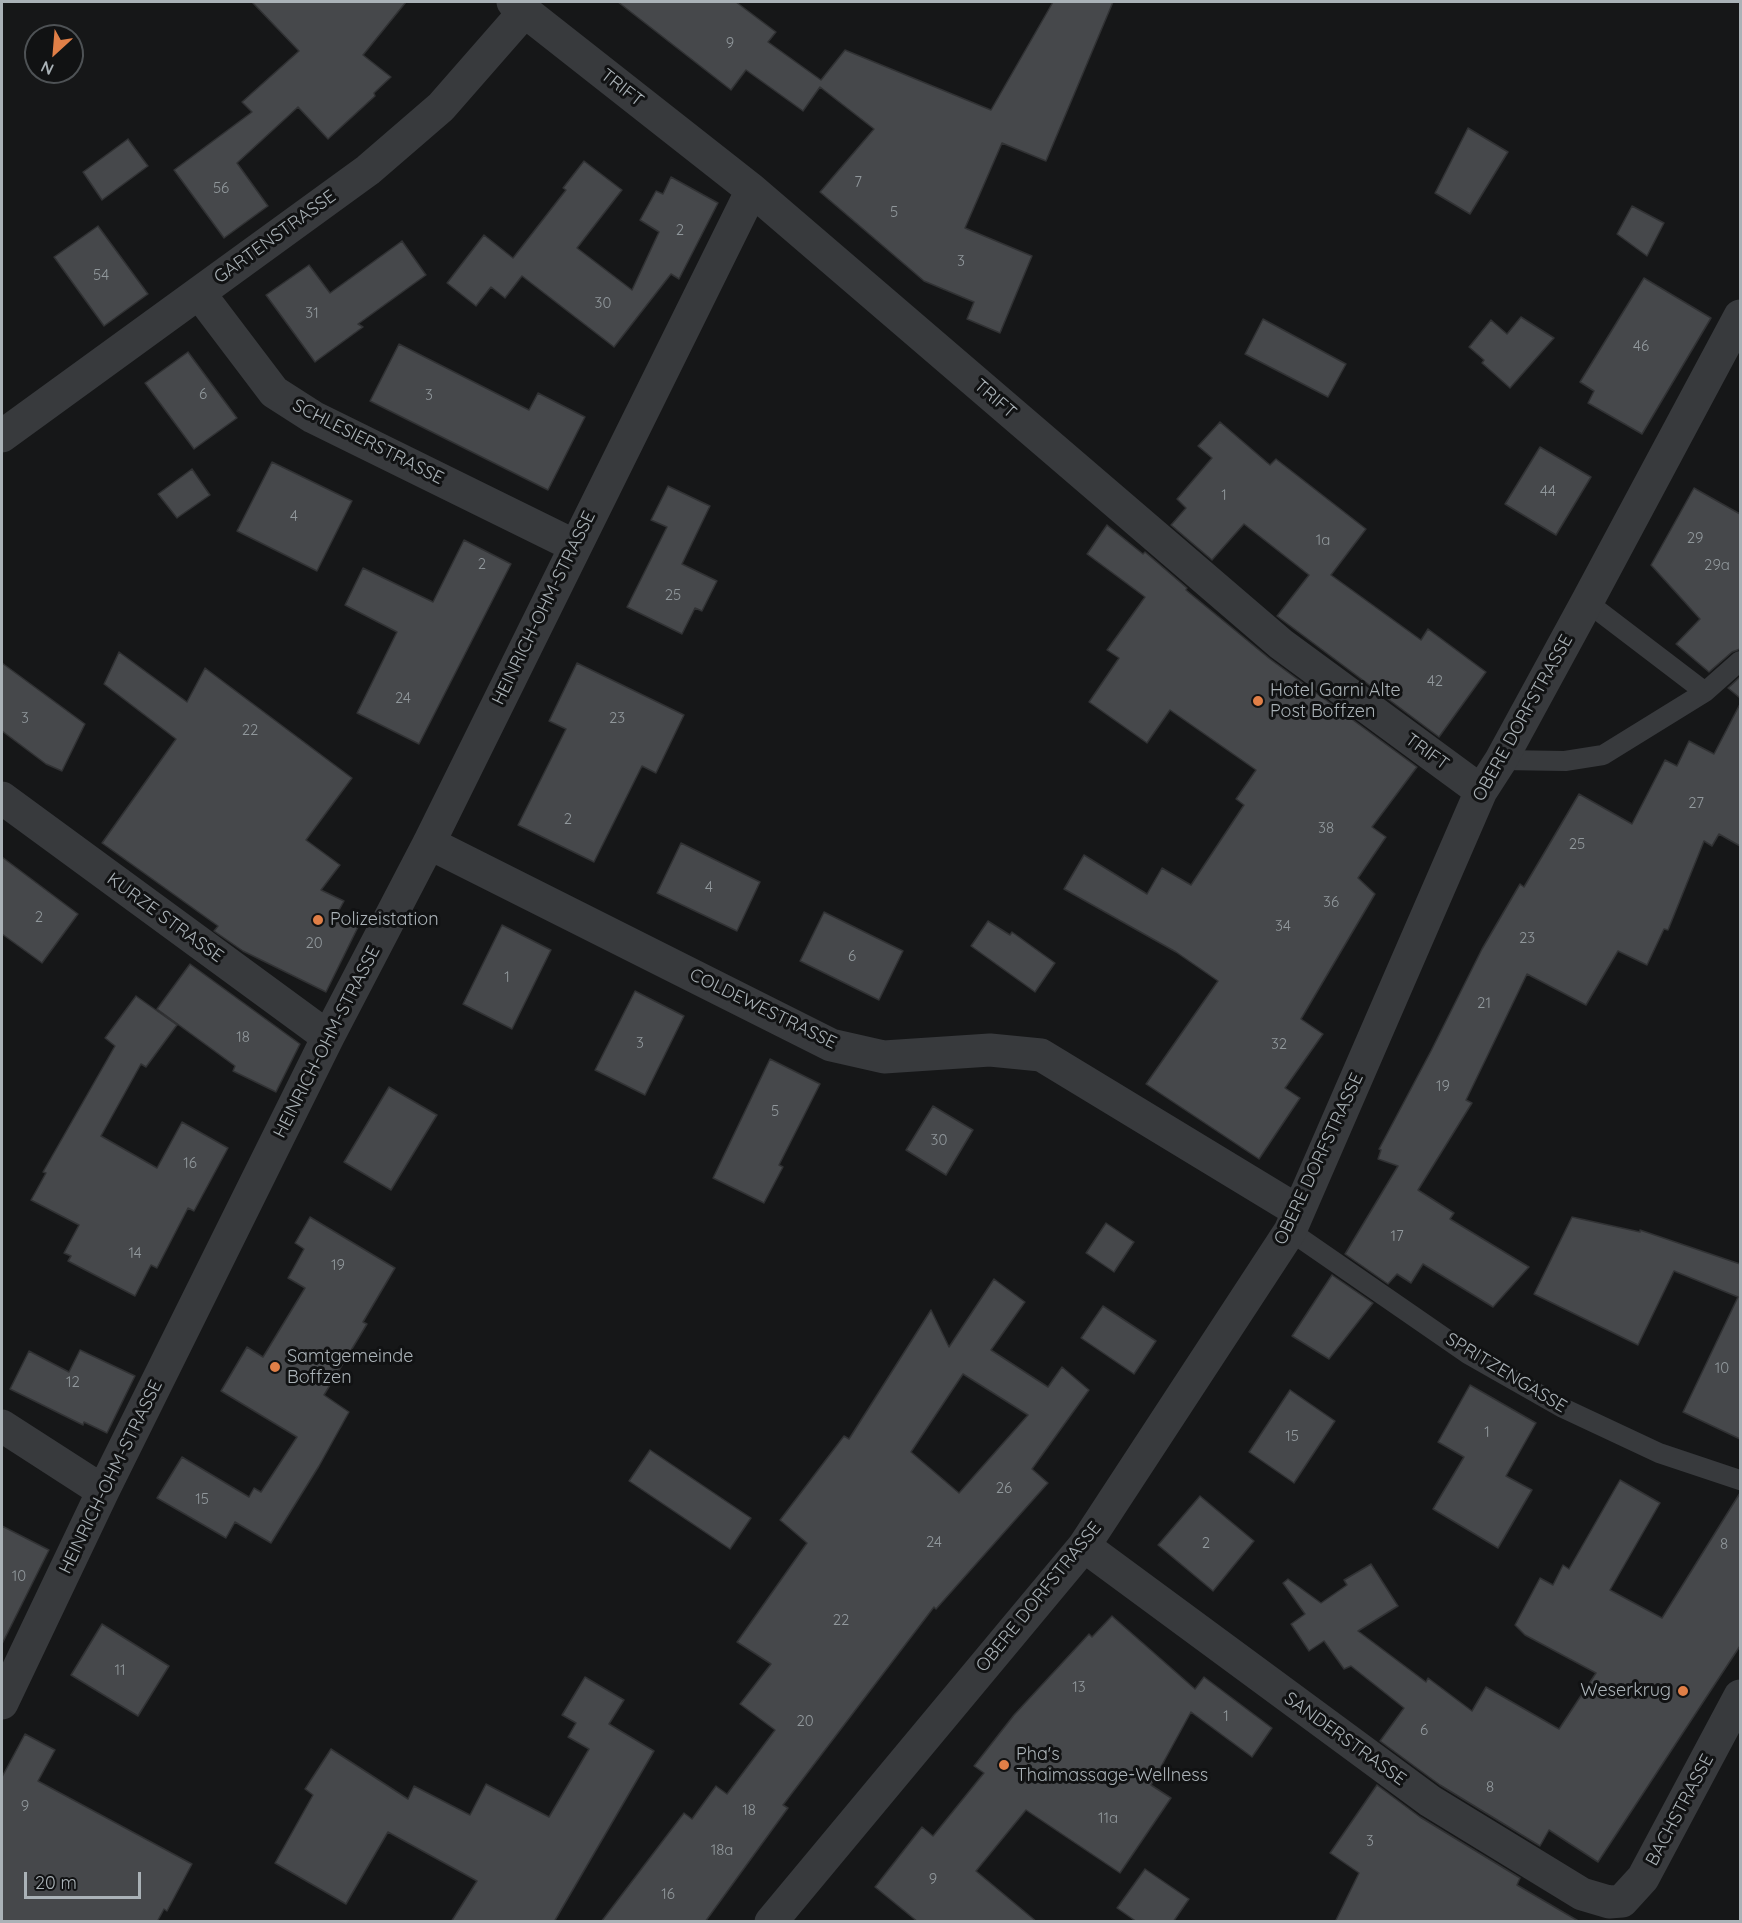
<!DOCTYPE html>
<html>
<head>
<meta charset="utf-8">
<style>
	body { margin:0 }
	#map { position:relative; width:1742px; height:1923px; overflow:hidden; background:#161718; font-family:Quicksand,sans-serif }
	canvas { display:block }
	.frame { position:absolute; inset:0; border:3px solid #aab2b7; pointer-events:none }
	.north { position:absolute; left:24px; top:24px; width:60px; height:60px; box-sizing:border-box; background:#111213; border:2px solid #4e5255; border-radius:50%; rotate:206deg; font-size:16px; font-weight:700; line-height:24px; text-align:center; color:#aab2b7 }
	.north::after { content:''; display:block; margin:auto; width:21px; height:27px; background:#e07f47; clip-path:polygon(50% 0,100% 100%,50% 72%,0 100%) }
	.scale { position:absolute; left:24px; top:1872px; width:117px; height:27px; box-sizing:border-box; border:3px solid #aab2b7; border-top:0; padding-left:8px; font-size:18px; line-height:21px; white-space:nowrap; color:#aab2b7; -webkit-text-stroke:4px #111213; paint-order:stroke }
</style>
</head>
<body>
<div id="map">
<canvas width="1742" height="1923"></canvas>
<div class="frame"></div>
<div class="north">N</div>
<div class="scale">20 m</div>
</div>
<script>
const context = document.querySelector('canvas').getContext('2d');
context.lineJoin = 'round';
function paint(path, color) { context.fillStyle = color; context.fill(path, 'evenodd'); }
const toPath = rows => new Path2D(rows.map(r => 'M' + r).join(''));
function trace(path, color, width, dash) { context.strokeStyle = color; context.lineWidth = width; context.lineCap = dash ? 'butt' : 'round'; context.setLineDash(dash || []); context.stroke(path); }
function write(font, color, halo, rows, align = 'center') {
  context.font = font + ' Quicksand,sans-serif'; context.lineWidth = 6; context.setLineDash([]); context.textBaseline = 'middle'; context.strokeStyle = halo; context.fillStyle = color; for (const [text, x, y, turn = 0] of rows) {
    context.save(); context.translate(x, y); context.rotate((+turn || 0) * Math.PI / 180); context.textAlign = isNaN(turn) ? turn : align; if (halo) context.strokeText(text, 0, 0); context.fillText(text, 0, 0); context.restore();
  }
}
const building = toPath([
	[252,2,406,2,363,55,391,77,374,93,375,96,328,139,298,107,237,163,268,206,224,238,174,170,252,112,242,102,299,51,252,2],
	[618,2,736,2,776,32,768,42,821,80,845,50,991,110,1053,2,1113,2,1046,161,1002,143,965,228,1032,256,1000,333,967,319,974,302,924,281,820,192,874,129,820,87,803,111,746,70,731,90,618,2],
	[1468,128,1508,152,1470,214,1435,193,1468,128],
	[128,139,148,166,102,200,83,172,128,139],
	[584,161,622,190,577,248,632,290,659,232,640,220,656,191,663,194,671,177,718,203,679,279,671,274,614,347,522,276,505,298,491,287,476,306,447,283,484,235,513,258,566,190,563,188,584,161],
	[1632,206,1664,223,1647,256,1617,234,1632,206],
	[98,226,148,294,104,326,54,257,98,226],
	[402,241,426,275,358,324,363,327,315,362,266,295,309,265,330,293,402,241],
	[1644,278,1711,318,1642,434,1588,403,1594,391,1580,382,1644,278],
	[1521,317,1554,338,1510,388,1482,363,1484,360,1469,347,1491,320,1507,334,1521,317],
	[1263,319,1346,364,1328,397,1245,354,1263,319],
	[399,344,529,410,538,393,585,417,548,490,370,401,399,344],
	[188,352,237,418,194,449,145,383,188,352],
	[1220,422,1270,465,1276,459,1366,529,1331,575,1421,640,1428,629,1486,672,1439,737,1277,616,1309,575,1244,524,1212,560,1171,525,1186,508,1177,499,1212,458,1198,446,1220,422],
	[1540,447,1591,477,1556,535,1505,504,1540,447],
	[272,462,352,501,317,571,237,531,272,462],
	[192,469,210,495,177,518,158,494,192,469],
	[668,486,710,506,682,564,717,581,702,611,695,608,682,634,627,607,667,527,651,520,668,486],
	[1694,488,1740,514,1740,649,1732,652,1709,672,1676,644,1700,619,1651,565,1694,488],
	[1107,525,1143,554,1145,552,1187,588,1186,590,1270,659,1417,767,1372,827,1386,837,1358,878,1375,894,1301,1019,1323,1034,1285,1088,1300,1098,1259,1159,1146,1084,1218,981,1176,952,1064,889,1084,855,1147,894,1162,868,1191,885,1244,805,1236,799,1256,770,1170,710,1147,743,1089,702,1119,658,1107,650,1145,597,1087,554,1107,525],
	[464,540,511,564,419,744,357,713,397,632,345,605,363,568,433,602,464,540],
	[119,652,187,702,205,668,352,778,306,840,340,865,321,890,344,901,338,912,360,923,326,992,243,951,214,931,218,926,102,843,176,739,104,684,119,652],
	[2,663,85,724,62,771,46,764,2,731,2,663],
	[577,663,684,715,656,773,642,766,594,862,518,825,566,729,549,721,577,663],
	[1740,677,1740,698,1728,688,1740,677],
	[1740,704,1740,846,1719,834,1712,846,1704,841,1668,930,1664,929,1647,965,1618,951,1586,1005,1527,974,1466,1100,1472,1103,1418,1190,1454,1213,1450,1219,1529,1267,1493,1307,1423,1264,1411,1283,1397,1274,1388,1284,1345,1254,1398,1166,1378,1159,1381,1150,1379,1149,1431,1051,1482,949,1520,884,1524,887,1579,794,1632,824,1665,760,1677,766,1689,741,1714,754,1740,704],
	[681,843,760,882,737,931,657,893,681,843],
	[2,857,78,914,42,963,2,934,2,857],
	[824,912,903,951,879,1000,800,961,824,912],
	[988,921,1010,935,1012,932,1055,963,1035,992,971,946,988,921],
	[502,925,551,950,512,1029,463,1004,502,925],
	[190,964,300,1044,276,1092,233,1071,235,1066,157,1009,190,964],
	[635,991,684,1016,645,1095,595,1070,635,991],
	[136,996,177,1025,146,1067,141,1064,101,1136,157,1168,182,1122,228,1148,194,1211,188,1208,157,1268,151,1265,135,1296,68,1261,71,1256,64,1253,79,1225,31,1200,46,1173,43,1172,115,1046,105,1038,136,996],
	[770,1059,820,1084,779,1165,783,1167,764,1203,713,1178,770,1059],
	[389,1087,437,1115,391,1190,344,1162,389,1087],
	[933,1106,973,1130,946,1175,906,1150,933,1106],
	[310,1217,395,1268,363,1322,367,1324,324,1395,349,1412,319,1466,271,1543,235,1522,226,1538,157,1498,182,1457,249,1497,254,1488,261,1492,297,1437,221,1391,247,1347,263,1357,305,1288,288,1278,304,1249,295,1243,310,1217],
	[1572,1217,1640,1232,1640,1230,1740,1264,1740,1439,1683,1412,1738,1297,1674,1271,1638,1345,1534,1294,1572,1217],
	[1106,1223,1134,1242,1114,1272,1086,1253,1106,1223],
	[1332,1275,1373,1303,1329,1359,1292,1336,1332,1275],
	[994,1279,1025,1302,991,1350,1048,1387,1062,1367,1089,1390,1032,1469,1048,1483,936,1609,934,1607,783,1805,788,1808,705,1922,601,1922,684,1813,692,1819,716,1786,727,1794,775,1730,740,1704,771,1664,737,1642,807,1543,780,1520,844,1436,849,1439,931,1310,949,1347,994,1279],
	[963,1374,1028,1415,959,1493,911,1452,963,1374],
	[1103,1306,1156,1341,1134,1374,1081,1338,1103,1306],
	[80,1350,135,1376,107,1433,84,1422,83,1425,10,1389,29,1351,69,1372,80,1350],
	[1470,1385,1536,1423,1506,1476,1532,1490,1498,1548,1433,1509,1464,1457,1438,1442,1470,1385],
	[1290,1390,1335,1421,1294,1483,1249,1452,1290,1390],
	[650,1450,751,1518,730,1549,629,1481,650,1450],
	[1620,1480,1660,1503,1610,1590,1662,1618,1740,1493,1740,1646,1598,1862,1549,1830,1540,1846,1440,1785,1380,1741,1404,1708,1351,1666,1344,1669,1324,1641,1309,1651,1291,1624,1305,1614,1283,1583,1288,1579,1321,1603,1347,1585,1344,1580,1371,1564,1398,1606,1358,1631,1426,1682,1428,1678,1472,1711,1486,1687,1559,1729,1596,1673,1525,1635,1515,1625,1540,1578,1553,1585,1563,1565,1569,1569,1620,1480],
	[1200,1496,1254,1541,1213,1591,1158,1545,1200,1496],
	[2,1526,49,1550,2,1644,2,1526],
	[1112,1616,1195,1689,1204,1677,1272,1728,1252,1757,1191,1712,1151,1785,1171,1798,1120,1873,1026,1810,976,1871,1037,1922,918,1922,875,1887,922,1827,933,1836,984,1773,974,1766,1014,1715,1089,1634,1092,1637,1112,1616],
	[102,1624,169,1666,138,1716,71,1675,102,1624],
	[585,1677,624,1700,609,1724,654,1751,554,1922,451,1922,477,1881,388,1832,346,1904,275,1863,313,1795,305,1789,331,1749,408,1799,414,1786,470,1815,486,1784,549,1817,589,1749,568,1737,576,1723,562,1715,585,1677],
	[25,1734,55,1750,38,1781,192,1864,167,1911,164,1909,157,1922,2,1922,2,1777,25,1734],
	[1377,1785,1420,1817,1520,1878,1517,1885,1580,1922,1335,1922,1359,1873,1330,1853,1377,1785],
	[1145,1869,1189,1899,1173,1922,1137,1922,1117,1908,1145,1869]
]);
const lane = toPath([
	[1587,602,1705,692],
	[1501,760,1565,761,1603,755,1705,692,1740,661],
	[1290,1231,1468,1354,1563,1408,1659,1453,1740,1480]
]);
const street = toPath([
	[513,2,752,190,1281,644,1481,791],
	[199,293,274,392,313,417,575,546],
	[2,436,368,170,441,107,525,11],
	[2,798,328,1037],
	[429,843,831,1045,884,1057,990,1050,1041,1055,1298,1211],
	[2,1426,103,1491],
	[1084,1546,1430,1801,1582,1894,1609,1902,1622,1901,1643,1878,1740,1696],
	[2,1703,103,1491,328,1037,429,843,752,190],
	[771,1922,1084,1546,1290,1231,1481,791,1501,760,1587,602,1740,316]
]);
const markers = [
	[1258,701,6,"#e07f47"],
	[318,920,6,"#e07f47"],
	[275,1367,6,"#e07f47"],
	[1683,1691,6,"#e07f47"],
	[1004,1765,6,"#e07f47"]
];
const numberNames = [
	["9",730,43],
	["7",858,182],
	["56",221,188],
	["5",894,212],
	["2",680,230],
	["3",961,261],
	["54",101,275],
	["30",603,303],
	["31",312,313],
	["46",1641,346],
	["6",203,394],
	["3",429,395],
	["44",1548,491],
	["1",1224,495],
	["4",294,516],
	["29",1695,538],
	["1a",1323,540],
	["2",482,564],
	["29a",1717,565],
	["25",673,595],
	["42",1435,681],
	["24",403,698],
	["3",25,718],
	["23",617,718],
	["22",250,730],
	["27",1696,803],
	["2",568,819],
	["38",1326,828],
	["25",1577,844],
	["4",709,887],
	["36",1331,902],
	["2",39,917],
	["34",1283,926],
	["23",1527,938],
	["20",314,943],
	["6",852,956],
	["1",507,977],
	["21",1484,1003],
	["18",243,1037],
	["3",640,1043],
	["32",1279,1044],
	["19",1443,1086],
	["5",775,1111],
	["30",939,1140],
	["16",190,1163],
	["17",1397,1236],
	["14",135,1253],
	["19",338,1265],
	["10",1722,1368],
	["12",73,1382],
	["1",1487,1432],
	["15",1292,1436],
	["26",1004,1488],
	["15",202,1499],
	["24",934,1542],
	["2",1206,1543],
	["8",1724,1544],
	["10",19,1576],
	["22",841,1620],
	["11",120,1670],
	["13",1079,1687],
	["1",1226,1716],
	["20",805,1721],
	["6",1424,1730],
	["8",1490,1787],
	["9",25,1806],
	["18",749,1810],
	["11a",1108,1818],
	["3",1370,1841],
	["18a",722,1850],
	["9",933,1879],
	["16",668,1894]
];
const streetNames = [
	["TRIFT",622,88,38],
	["GARTENSTRASSE",275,237,-36],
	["TRIFT",995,399,41],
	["SCHLESIERSTRASSE",368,442,27],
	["HEINRICH-OHM-STRASSE",544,608,-64],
	["OBERE DORFSTRASSE",1523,718,-61],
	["TRIFT",1427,752,36],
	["KURZE STRASSE",165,918,36],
	["COLDEWESTRASSE",763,1009,26],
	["HEINRICH-OHM-STRASSE",327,1042,-63],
	["OBERE DORFSTRASSE",1319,1159,-65],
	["SPRITZENGASSE",1506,1373,31],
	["HEINRICH-OHM-STRASSE",111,1477,-64],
	["OBERE DORFSTRASSE",1039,1597,-51],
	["SANDERSTRASSE",1345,1739,36],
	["BACHSTRASSE",1680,1810,-62]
];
const poiNames = [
	["Hotel Garni Alte",1270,691],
	["Post Boffzen",1270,712],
	["Polizeistation",330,920],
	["Samtgemeinde",287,1357],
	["Boffzen",287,1378],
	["Weserkrug",1671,1691,"right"],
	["Pha's",1016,1755],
	["Thaimassage-Wellness",1016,1776]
];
paint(building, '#46484b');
trace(building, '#313234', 1.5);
trace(lane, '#383a3d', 20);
trace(street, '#383a3d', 33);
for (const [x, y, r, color] of markers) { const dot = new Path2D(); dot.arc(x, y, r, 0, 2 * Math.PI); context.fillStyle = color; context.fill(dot); trace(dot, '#111213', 2); }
write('15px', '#91989c', null, numberNames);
write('18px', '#aab2b7', '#111213', streetNames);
write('18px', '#aab2b7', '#111213', poiNames, 'left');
</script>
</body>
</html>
